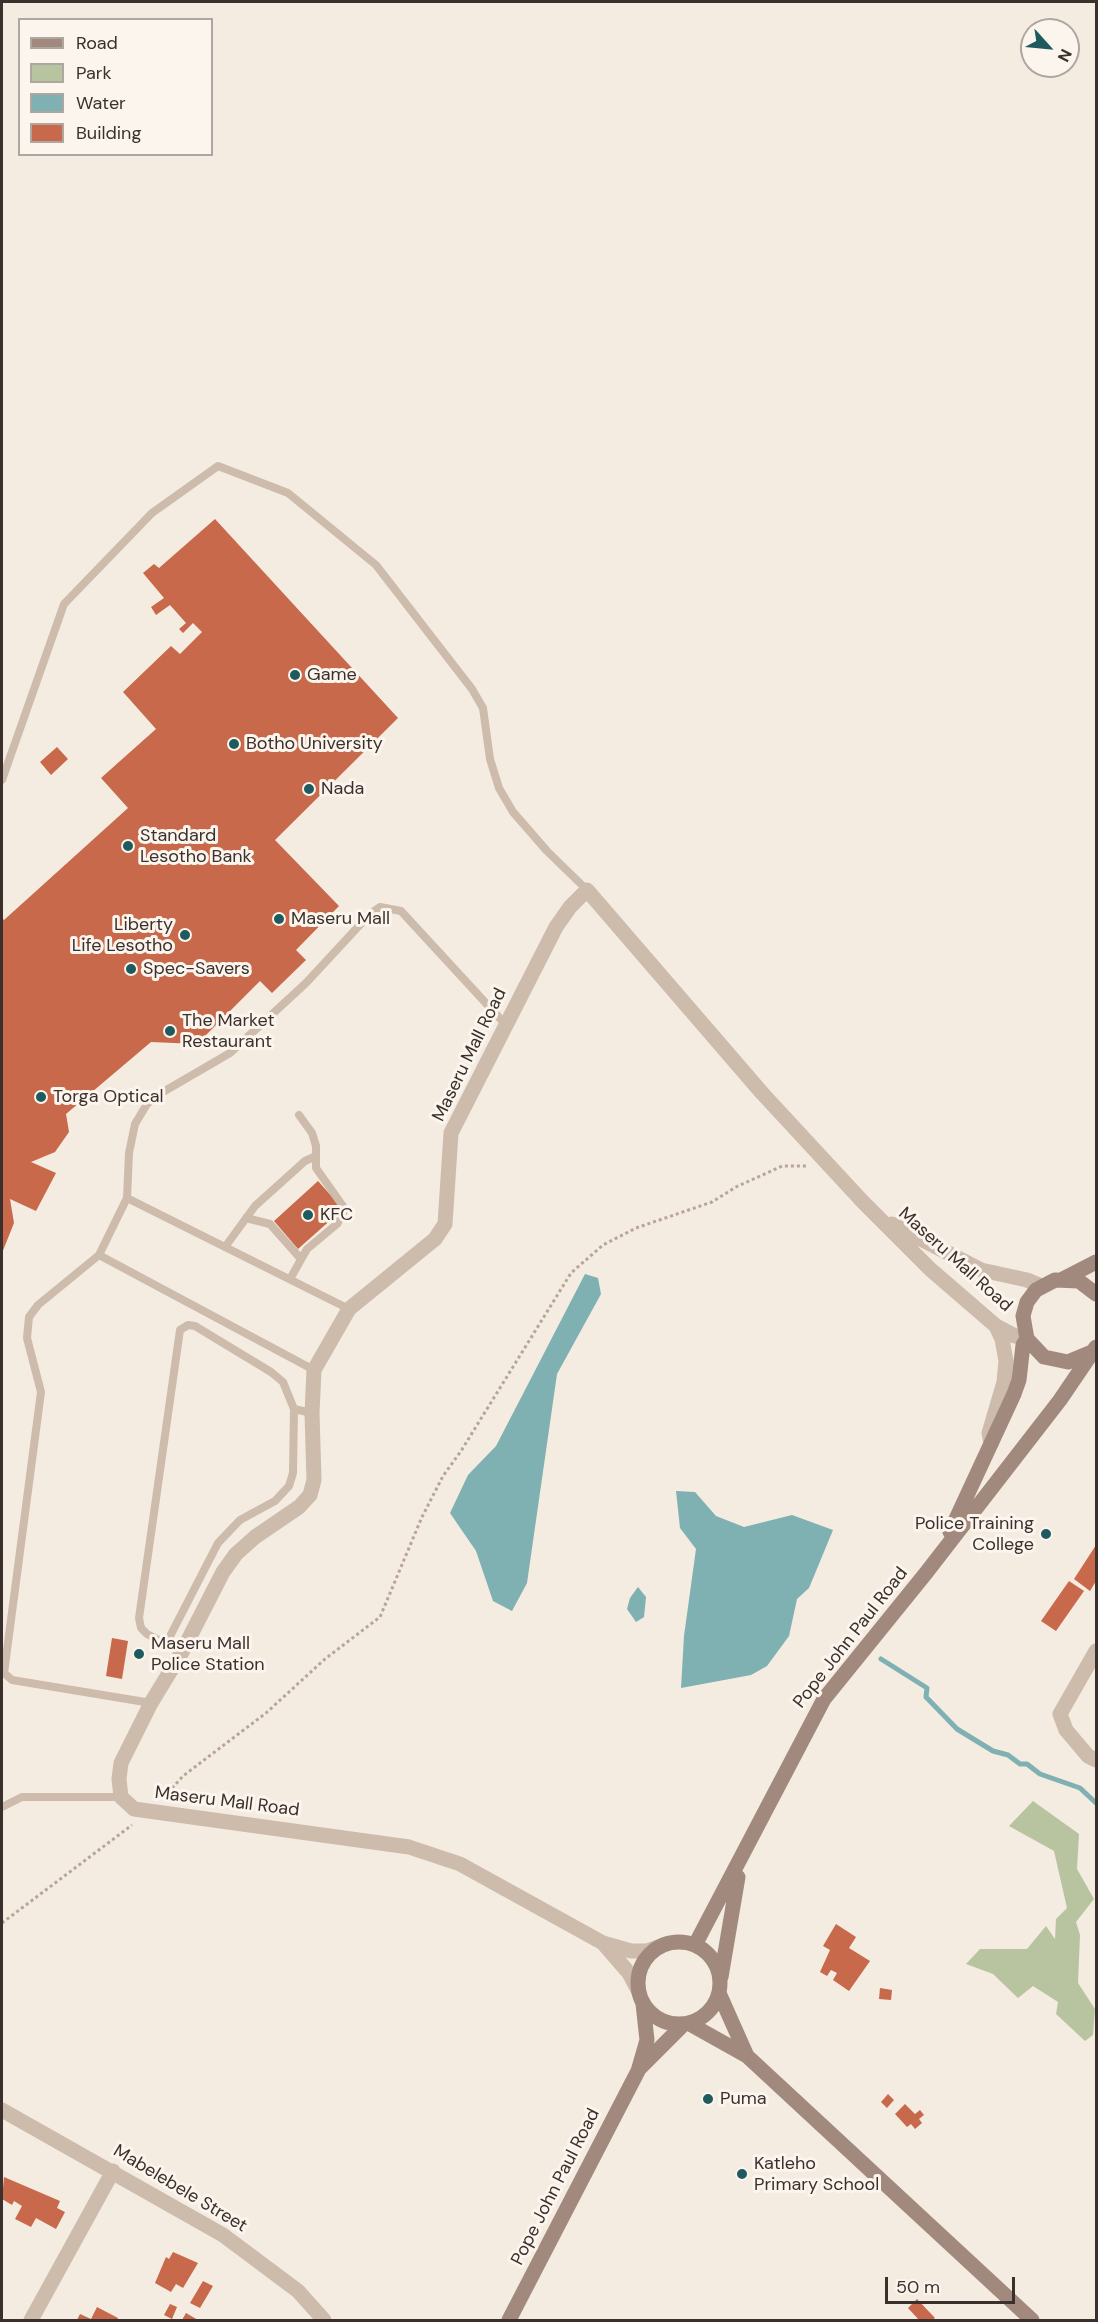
<!DOCTYPE html>
<html>
<head>
<meta charset="utf-8">
<style>
	body { margin:0 }
	#map { position:relative; width:1098px; height:2322px; overflow:hidden; background:#f4ebe1; font-family:"DM Sans",sans-serif }
	canvas { display:block }
	.frame { position:absolute; inset:0; border:3px solid #3b302b; pointer-events:none }
	.legend { position:absolute; left:18px; top:18px; width:195px; height:138px; box-sizing:border-box; background:#fbf5ee; border:2px solid #aea6a0; margin:0; padding:8px 10px; list-style:none; font-size:18px; color:#3b302b }
	.legend li { display:flex; align-items:center; gap:12px; height:30px }
	.legend b { width:30px; border:2px solid #aea6a0 }
	.north { position:absolute; left:1020px; top:18px; width:60px; height:60px; box-sizing:border-box; background:#fbf5ee; border:2px solid #aea6a0; border-radius:50%; rotate:117deg; font-size:16px; font-weight:700; line-height:24px; text-align:center; color:#3b302b }
	.north::after { content:''; display:block; margin:auto; width:21px; height:27px; background:#1f5a5e; clip-path:polygon(50% 0,100% 100%,50% 72%,0 100%) }
	.scale { position:absolute; left:885px; top:2277px; width:130px; height:27px; box-sizing:border-box; border:3px solid #3b302b; border-top:0; padding-left:8px; font-size:18px; line-height:21px; white-space:nowrap; color:#3b302b; -webkit-text-stroke:4px #fbf5ee; paint-order:stroke }
</style>
</head>
<body>
<div id="map">
<canvas width="1098" height="2322"></canvas>
<div class="frame"></div>
<ul class="legend">
<li><b style="height:8px;background:#a18a7d"></b>Road</li>
<li><b style="height:16px;background:#b8c4a0"></b>Park</li>
<li><b style="height:16px;background:#7fb0b2"></b>Water</li>
<li><b style="height:16px;background:#c8694b"></b>Building</li>
</ul>
<div class="north">N</div>
<div class="scale">50 m</div>
</div>
<script>
const context = document.querySelector('canvas').getContext('2d');
context.lineJoin = 'round';
function paint(path, color) { context.fillStyle = color; context.fill(path, 'evenodd'); }
const toPath = rows => new Path2D(rows.map(r => 'M' + r).join(''));
function trace(path, color, width, dash) { context.strokeStyle = color; context.lineWidth = width; context.lineCap = dash ? 'butt' : 'round'; context.setLineDash(dash || []); context.stroke(path); }
function write(font, color, halo, rows, align = 'center') {
  context.font = font + ' "DM Sans",sans-serif'; context.lineWidth = 6; context.setLineDash([]); context.textBaseline = 'middle'; context.strokeStyle = halo; context.fillStyle = color; for (const [text, x, y, turn = 0] of rows) {
    context.save(); context.translate(x, y); context.rotate((+turn || 0) * Math.PI / 180); context.textAlign = isNaN(turn) ? turn : align; if (halo) context.strokeText(text, 0, 0); context.fillText(text, 0, 0); context.restore();
  }
}
const green = toPath([
	[1033,1801,1079,1834,1077,1869,1094,1899,1076,1922,1080,1935,1078,1983,1095,2009,1093,2035,1085,2041,1056,2014,1058,2002,1033,1986,1018,1998,993,1974,966,1964,980,1949,1027,1949,1046,1926,1055,1939,1056,1919,1067,1908,1054,1851,1009,1826]
]);
const water = toPath([
	[585,1274,598,1278,601,1294,557,1374,527,1583,512,1611,493,1601,476,1551,450,1513,468,1475,496,1446],
	[676,1491,695,1492,716,1516,744,1527,792,1515,833,1530,809,1588,797,1599,789,1636,767,1666,751,1675,681,1688,684,1636,696,1549,680,1528],
	[638,1587,646,1597,644,1617,636,1622,627,1609,630,1598]
]);
const stream = toPath([
	[881,1659,927,1688,926,1697,957,1729,993,1751,1008,1755,1020,1764,1027,1764,1040,1774,1080,1788,1096,1803]
]);
const building = toPath([
	[215,519,398,718,275,840,339,906,296,950,306,960,272,993,260,981,197,1044,151,1042,66,1114,69,1132,55,1152,31,1162,56,1173,36,1211,10,1199,14,1223,2,1253,2,918,4,920,128,808,101,778,156,729,123,692,171,646,180,654,202,632,193,623,183,633,179,629,186,623,170,605,156,615,151,607,164,598,143,573,154,564,159,568],
	[57,747,68,759,51,775,40,762],
	[318,1181,343,1209,298,1249,274,1221],
	[1096,1545,1096,1581,1090,1591,1074,1579],
	[1069,1581,1084,1591,1056,1631,1041,1621],
	[112,1638,128,1641,122,1679,106,1676],
	[836,1924,856,1937,849,1948,870,1961,849,1991,833,1980,837,1973,831,1970,827,1976,820,1972,830,1950,823,1946],
	[880,1988,892,1990,891,2000,879,1999],
	[888,2094,894,2100,887,2108,881,2102],
	[905,2104,915,2114,920,2110,924,2115,919,2119,922,2123,915,2129,911,2124,907,2127,895,2114],
	[4,2177,60,2201,57,2208,65,2212,56,2229,36,2218,31,2227,15,2219,22,2206,14,2201,12,2205,2,2199],
	[173,2252,198,2263,183,2288,176,2284,171,2292,155,2283,166,2257,169,2259],
	[203,2281,213,2286,200,2308,190,2303],
	[917,2299,935,2318,932,2320,919,2320,908,2308],
	[170,2304,177,2307,172,2319,164,2315],
	[97,2307,118,2318,117,2320,77,2320,80,2314,91,2319],
	[186,2313,198,2320,182,2320]
]);
const path = toPath([
	[164,1797,183,1776,266,1713,325,1659,380,1617,422,1517,443,1476,461,1451,571,1273,603,1245,636,1228,712,1202,736,1187,782,1166,808,1166],
	[2,1923,132,1825]
]);
const lane = toPath([
	[2,780,64,604,152,513,218,466,288,493,376,565,472,689,483,708,490,759,499,788,513,812,547,851,587,890],
	[127,1198,349,1309],
	[246,1218,270,1224,301,1259],
	[225,1247,255,1206,305,1161,316,1156],
	[99,1255,314,1370],
	[290,1279,307,1249,337,1224,345,1209,316,1168,316,1146,312,1133,299,1115],
	[166,1644,218,1543,240,1520,275,1501,289,1486,293,1473,294,1409],
	[182,1652,147,1634,141,1628,139,1618,180,1330,188,1325,195,1326,271,1372,283,1382,294,1409,312,1413],
	[151,1703,12,1680,4,1673,41,1392,27,1338,29,1317,38,1305,99,1255,127,1198,129,1153,135,1124,147,1104,163,1092,230,1053,306,983,369,915,380,907,401,911,506,1025],
	[2,1807,22,1797,121,1797]
]);
const street = toPath([
	[892,1224,981,1270,1027,1280,1041,1286],
	[991,1444,989,1433,1004,1382,1006,1361,1002,1339,996,1326],
	[1096,1651,1060,1714,1066,1730,1088,1756,1096,1760],
	[603,1943,629,1973,639,1992],
	[658,1947,647,1951,631,1951,603,1943,460,1864,409,1847,134,1809,121,1797,119,1779,121,1763,151,1703,182,1652,223,1572,236,1554,255,1537,299,1507,310,1495,314,1480,312,1413,314,1370,349,1309,435,1239,445,1224,451,1133,556,927,570,907,587,890,762,1093,863,1202,930,1269,996,1326,1015,1336,1026,1337],
	[2,2110,223,2235,298,2291,324,2320],
	[31,2320,113,2171]
]);
const secondary = toPath([
	[1063,1279,1096,1262],
	[1092,1352,1068,1362,1044,1357,1027,1339,1023,1316,1027,1302,1036,1290,1055,1280,1079,1281,1096,1294],
	[950,1532,1014,1394,1019,1380,1023,1345,1027,1339],
	'638 1983a41 41 0 1 1 82 0a41 41 0 1 1-82 0Z',
	[695,1945,824,1699,926,1573,1060,1400,1096,1347],
	[721,1977,738,1877],
	[719,1993,747,2056],
	[688,2023,747,2056,1032,2320],
	[640,2068,684,2024],
	[509,2320,638,2071,647,2040,643,2004]
]);
const markers = [
	[295,675,6,"#1f5a5e"],
	[234,744,6,"#1f5a5e"],
	[309,789,6,"#1f5a5e"],
	[128,846,6,"#1f5a5e"],
	[279,919,6,"#1f5a5e"],
	[185,935,6,"#1f5a5e"],
	[131,969,6,"#1f5a5e"],
	[170,1031,6,"#1f5a5e"],
	[41,1097,6,"#1f5a5e"],
	[308,1215,6,"#1f5a5e"],
	[1046,1534,6,"#1f5a5e"],
	[139,1654,6,"#1f5a5e"],
	[708,2099,6,"#1f5a5e"],
	[742,2174,6,"#1f5a5e"]
];
const poiNames = [
	["Game",307,675],
	["Botho University",246,744],
	["Nada",321,789],
	["Standard",140,836],
	["Lesotho Bank",140,857],
	["Maseru Mall",291,919],
	["Liberty",173,925,"right"],
	["Life Lesotho",173,946,"right"],
	["Spec-Savers",143,969],
	["The Market",182,1021],
	["Restaurant",182,1042],
	["Torga Optical",53,1097],
	["KFC",320,1215],
	["Police Training",1034,1524,"right"],
	["College",1034,1545,"right"],
	["Maseru Mall",151,1644],
	["Police Station",151,1665],
	["Puma",720,2099],
	["Katleho",754,2164],
	["Primary School",754,2185]
];
const streetNames = [
	["Maseru Mall Road",470,1055,-64],
	["Maseru Mall Road",955,1260,42],
	["Pope John Paul Road",851,1638,-52],
	["Maseru Mall Road",227,1802,7],
	["Pope John Paul Road",556,2187,-63],
	["Mabelebele Street",180,2189,31]
];
paint(green, '#b8c4a0');
paint(water, '#7fb0b2');
trace(stream, '#7fb0b2', 5);
paint(building, '#c8694b');
trace(path, '#b9a596', 3, [3, 3]);
trace(lane, '#cdbbac', 8);
trace(street, '#cdbbac', 15);
trace(secondary, '#a18a7d', 15);
for (const [x, y, r, color] of markers) { const dot = new Path2D(); dot.arc(x, y, r, 0, 2 * Math.PI); context.fillStyle = color; context.fill(dot); trace(dot, '#fbf5ee', 2); }
write('18px', '#3b302b', '#fbf5ee', poiNames, 'left');
write('18px', '#3b302b', '#fbf5ee', streetNames);
</script>
</body>
</html>
